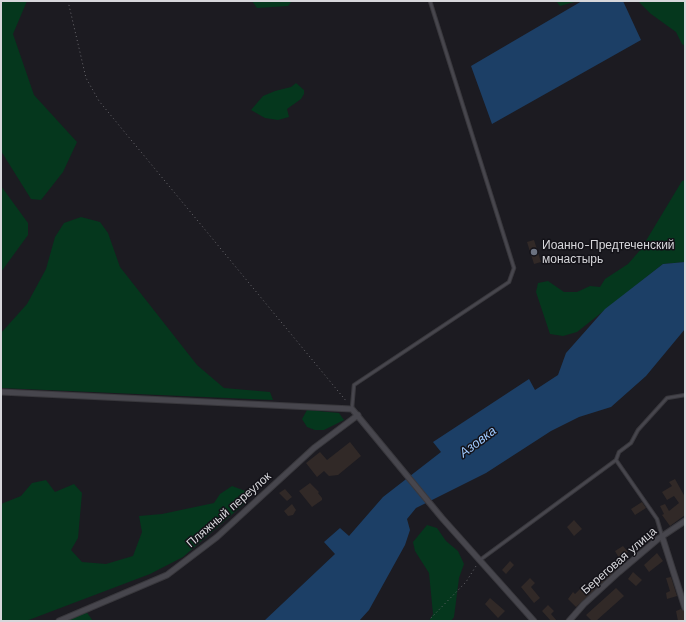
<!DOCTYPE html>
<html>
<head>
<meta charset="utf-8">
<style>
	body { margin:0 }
	#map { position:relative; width:686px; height:622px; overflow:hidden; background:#1c1b21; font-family:"Work Sans",sans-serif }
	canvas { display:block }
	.frame { position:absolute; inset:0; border:2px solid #d7d7db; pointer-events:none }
</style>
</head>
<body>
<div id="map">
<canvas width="686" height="622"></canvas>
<div class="frame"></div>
</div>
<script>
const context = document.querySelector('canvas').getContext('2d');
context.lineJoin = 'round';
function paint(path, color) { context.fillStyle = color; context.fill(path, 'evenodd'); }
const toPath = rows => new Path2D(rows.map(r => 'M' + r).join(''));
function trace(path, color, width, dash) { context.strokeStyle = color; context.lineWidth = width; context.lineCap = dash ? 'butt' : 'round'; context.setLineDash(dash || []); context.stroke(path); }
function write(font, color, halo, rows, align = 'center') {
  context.font = font + ' "Work Sans",sans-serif'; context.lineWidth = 3; context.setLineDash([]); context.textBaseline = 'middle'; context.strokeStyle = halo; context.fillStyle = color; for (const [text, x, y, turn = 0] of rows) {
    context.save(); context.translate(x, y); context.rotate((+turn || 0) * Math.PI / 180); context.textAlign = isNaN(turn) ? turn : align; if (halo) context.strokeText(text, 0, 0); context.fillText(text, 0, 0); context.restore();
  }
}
const green = toPath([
	[1,1,27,1,13,34,34,95,77,142,63,172,41,200,31,199,1,151],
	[252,1,292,1,288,6,257,8],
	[556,1,578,1,560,6],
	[638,1,685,1,685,46,682,44,676,32,651,14],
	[296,83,304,90,304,94,301,99,287,109,289,117,278,120,265,118,251,110,263,96,275,91,291,87],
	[685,180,685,262,663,264,577,332,563,336,550,334,536,292,538,283,548,281,564,292,577,292,590,286,600,287,605,279,628,264,641,249,682,181],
	[1,186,28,223,28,235,1,272],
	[81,217,100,222,108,233,120,267,197,365,224,388,270,392,273,400,1,388,1,333,27,304,46,269,55,237,64,223],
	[307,410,339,413,344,420,324,430,315,430,307,427,302,419],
	[46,480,55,492,74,484,82,493,78,538,71,550,82,562,106,564,133,556,142,532,139,516,162,514,214,503,220,494,232,486,248,492,244,504,183,557,150,574,26,621,1,621,1,504,21,496,32,483],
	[427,525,437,528,446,541,458,551,464,564,459,578,454,617,451,621,429,621,433,614,429,573,415,551,413,542],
	[85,610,93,621,59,621]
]);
const water = toPath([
	[582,1,623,1,641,40,492,124,471,66],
	[685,262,685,329,646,376,611,407,579,417,551,431,486,473,416,508,407,519,410,530,405,545,369,610,359,621,264,621,335,554,324,542,340,528,349,536,383,497,441,452,433,442,529,379,535,390,558,375,566,353,605,309,663,264]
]);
const building = toPath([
	[534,240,541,262,534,264,527,242],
	[350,442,361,456,338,475,329,476,324,471,317,477,306,463,320,452,327,460],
	[675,479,685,497,685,515,670,526,662,515,664,514,660,506,665,504,669,511,679,503,674,496,667,500,662,492,672,486,669,482],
	[310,483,319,492,318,493,322,498,322,500,312,507,299,491],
	[285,489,292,497,287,501,279,493],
	[642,502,646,508,635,515,631,509],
	[292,504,296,510,293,515,288,516,284,511],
	[574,520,582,529,574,536,567,527],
	[653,531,656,536,640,549,636,544],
	[623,546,628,552,619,558,615,551],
	[657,553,663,561,649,572,644,565],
	[621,559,624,563,576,607,568,599,573,592,575,594,584,585,587,588],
	[510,561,514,565,506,574,502,570],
	[633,572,642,580,636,586,628,579],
	[671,577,677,596,667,599,666,593,670,591,666,578],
	[530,578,535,583,531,587,540,598,534,603,521,587],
	[616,588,624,596,596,621,592,621,586,615],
	[490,598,505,611,498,618,485,604],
	[548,605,554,611,551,614,557,621,551,621,542,611],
	[681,609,685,612,685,621,678,621,676,611]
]);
const path = toPath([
	[68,1,86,78,99,101,347,402],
	[428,621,466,582,476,566]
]);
const lane = toPath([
	[352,408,354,385,509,282,514,268,430,1],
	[616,460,657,519,662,536],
	[480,560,616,460,619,452,631,443,638,430,667,398,685,395]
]);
const street = toPath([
	[1,392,352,409,442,518,534,621],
	[662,536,685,608],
	[59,621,167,575,217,537,314,448,358,415],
	[569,621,584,604,619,572,658,539,685,521]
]);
const markers = [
	[534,252,4,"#6b7280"]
];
const poiNames = [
	["Иоанно-Предтеченский",542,245],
	["монастырь",542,259]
];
const streetNames = [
	["Пляжный переулок",229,510,-41],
	["Береговая улица",619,561,-41]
];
const waterNames = [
	["Азовка",478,442,-37]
];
paint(green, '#05371d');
paint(water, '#1c3f66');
paint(building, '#312927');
trace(lane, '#39383d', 4.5);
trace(street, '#39383d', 7);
trace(path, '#6a696e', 1, [1, 3]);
trace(lane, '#47464d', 2.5);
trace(street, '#47464d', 5);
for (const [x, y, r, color] of markers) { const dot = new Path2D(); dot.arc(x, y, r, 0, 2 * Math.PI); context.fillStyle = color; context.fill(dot); trace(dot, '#131218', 1.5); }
write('12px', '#d7d7db', '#131218', poiNames, 'left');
write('12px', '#d7d7db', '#131218', streetNames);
write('italic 13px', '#9ec9fe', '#131218', waterNames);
</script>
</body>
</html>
